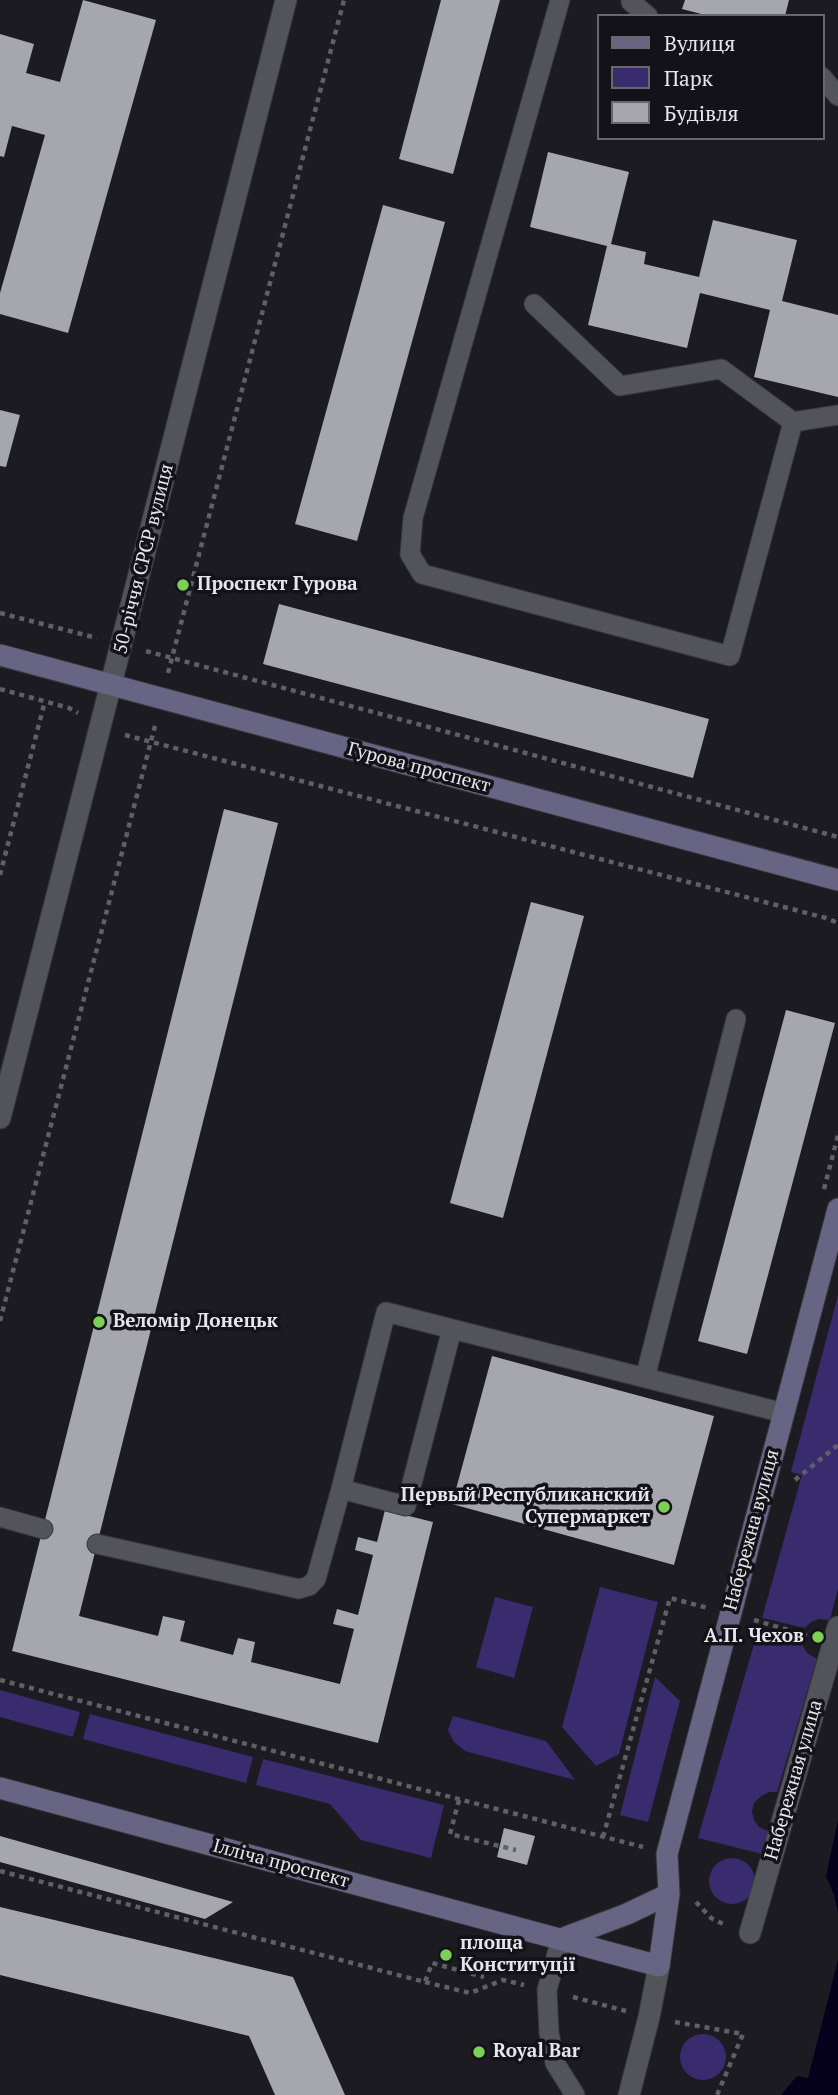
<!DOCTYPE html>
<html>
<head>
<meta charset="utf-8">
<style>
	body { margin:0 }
	#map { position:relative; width:838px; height:2095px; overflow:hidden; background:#1c1b21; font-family:"PT Serif",serif }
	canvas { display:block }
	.legend { position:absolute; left:597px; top:14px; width:228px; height:126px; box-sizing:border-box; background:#131218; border:2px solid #67676c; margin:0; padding:9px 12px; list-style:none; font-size:21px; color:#e6e6ea }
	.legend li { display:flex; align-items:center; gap:14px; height:35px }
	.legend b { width:35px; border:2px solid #67676c }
</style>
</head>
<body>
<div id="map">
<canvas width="838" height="2095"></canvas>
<ul class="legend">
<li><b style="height:9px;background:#676583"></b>Вулиця</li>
<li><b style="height:19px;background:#382c6f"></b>Парк</li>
<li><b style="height:19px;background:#a6a6ae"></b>Будівля</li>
</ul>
</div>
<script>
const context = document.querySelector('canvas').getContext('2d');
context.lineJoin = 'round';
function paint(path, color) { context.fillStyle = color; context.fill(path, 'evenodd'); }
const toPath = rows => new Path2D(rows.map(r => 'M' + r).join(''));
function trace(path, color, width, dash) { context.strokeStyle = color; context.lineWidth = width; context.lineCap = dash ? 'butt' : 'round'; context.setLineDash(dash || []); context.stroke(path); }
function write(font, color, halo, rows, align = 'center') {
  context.font = font + ' "PT Serif",serif'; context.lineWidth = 7; context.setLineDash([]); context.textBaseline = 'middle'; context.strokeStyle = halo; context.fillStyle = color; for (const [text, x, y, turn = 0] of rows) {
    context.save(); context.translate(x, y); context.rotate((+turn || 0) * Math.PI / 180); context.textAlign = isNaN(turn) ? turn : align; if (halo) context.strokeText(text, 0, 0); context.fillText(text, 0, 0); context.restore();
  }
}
const green = toPath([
	[838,1295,838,1589,830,1620,819,1619,811,1622,805,1628,762,1618,802,1475,791,1472],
	[600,1587,658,1602,619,1754,596,1766,562,1727],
	[495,1597,533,1607,514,1678,476,1667],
	[759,1627,802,1639,803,1647,808,1654,817,1659,777,1792,769,1792,761,1796,754,1803,752,1811,754,1820,759,1827,769,1832,762,1854,698,1838],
	[655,1677,680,1701,648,1822,620,1815],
	[0,1690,80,1712,73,1737,0,1717],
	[90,1714,253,1757,246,1783,83,1739],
	[453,1716,546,1741,575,1780,465,1751,454,1742,448,1730],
	[263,1759,444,1805,431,1858,361,1840,330,1804,256,1785],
	'709 1881a23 23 0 1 1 46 0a23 23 0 1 1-46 0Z',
	'680 2057a23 23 0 1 1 46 0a23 23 0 1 1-46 0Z'
]);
const water = toPath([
	[838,1820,838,1913,834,1895,826,1876],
	[838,1960,838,2095,781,2095,797,2076,808,2078]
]);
const building = toPath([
	[83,0,156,20,68,333,0,314,0,293,45,135,12,126,4,157,0,156,0,34,34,44,26,73,60,82],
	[441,0,500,0,453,174,399,159],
	[685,0,789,0,785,16,709,16,682,9],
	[548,152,629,172,611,244,646,252,644,264,699,277,713,220,797,240,782,301,838,315,838,397,754,377,770,310,700,293,687,348,588,325,607,246,530,227],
	[383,205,445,222,357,541,295,524],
	[0,410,20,415,6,467,0,466],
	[279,604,709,719,693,778,263,664],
	[224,809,278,823,79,1616,158,1636,163,1616,185,1621,180,1641,233,1655,238,1638,255,1642,251,1662,340,1684,354,1629,333,1624,337,1609,358,1615,373,1555,355,1550,358,1537,377,1542,385,1510,433,1522,378,1743,12,1651],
	[531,902,584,916,503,1218,450,1203],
	[786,1010,835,1023,747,1354,698,1341],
	[492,1356,714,1416,674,1565,452,1504],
	[504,1828,535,1836,527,1865,497,1857],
	[0,1836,233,1902,205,1919,0,1862],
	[0,1907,293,1977,345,2095,275,2095,249,2036,0,1975]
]);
const path = toPath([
	[0,613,97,638],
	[146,651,838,837],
	[168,673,344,0],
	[0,689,69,708,78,713],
	[125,735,826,918,838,923],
	[0,875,45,701],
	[824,1189,838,1135],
	[0,1321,156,722],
	[795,1480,838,1445],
	[754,1620,809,1636],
	[0,1680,643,1847],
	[459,1800,450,1834,516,1850],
	[603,1837,670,1598,708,1608],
	[0,1871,425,1982,432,1963,484,1977],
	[696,1902,711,1918,727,1926],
	[425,1982,470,1993,503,1980,524,1985],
	[573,1997,626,2011],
	[675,2022,743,2034,717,2095]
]);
const service = toPath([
	[560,0,413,518,410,554,422,574,730,656,793,422,838,415],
	[631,2,648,16],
	[822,77,838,96],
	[534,304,620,386,721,369,793,422],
	[452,1329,386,1312,341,1489,406,1506,452,1329,784,1413],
	[645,1378,736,1019],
	[0,1517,43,1529],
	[97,1544,299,1589,309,1586,316,1579,341,1489],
	[561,1939,547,1990,549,2033,555,2063,575,2095]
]);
const pedestrian = toPath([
	[750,1933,838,1627]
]);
const tertiary = toPath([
	[0,1118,286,0],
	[629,2095,649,2017,659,1966]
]);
const secondary = toPath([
	[0,655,838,880],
	[0,1788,659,1966,669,1894,667,1854,838,1209],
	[561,1939,627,1914,669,1894]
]);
const markers = [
	[183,585,7,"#7bd155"],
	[99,1322,7,"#7bd155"],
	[664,1507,7,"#7bd155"],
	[818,1637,7,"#7bd155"],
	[446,1955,7,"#7bd155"],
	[479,2052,7,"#7bd155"]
];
const streetNames = [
	["50-річчя СРСР вулиця",144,559,-76],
	["Гурова проспект",419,768,15],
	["Набережна вулиця",752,1530,-75],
	["Набережная улица",794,1780,-74],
	["Ілліча проспект",281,1864,15]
];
const poiNames = [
	["Проспект Гурова",197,585],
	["Веломір Донецьк",113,1322],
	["Первый Республиканский",650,1496,"right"],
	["Супермаркет",650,1518,"right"],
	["А.П. Чехов",804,1637,"right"],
	["площа",460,1944],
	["Конституції",460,1966],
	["Royal Bar",493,2052]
];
paint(green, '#382c6f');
paint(water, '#05001c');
paint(building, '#a6a6ae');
trace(service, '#37373c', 21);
trace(pedestrian, '#37373c', 23);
trace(tertiary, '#37373c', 23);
trace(secondary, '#37373c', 23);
trace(path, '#605f65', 4.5, [5, 5]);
trace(service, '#53535a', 19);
trace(pedestrian, '#53535a', 21);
trace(tertiary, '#53535a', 21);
trace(secondary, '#676583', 21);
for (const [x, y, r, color] of markers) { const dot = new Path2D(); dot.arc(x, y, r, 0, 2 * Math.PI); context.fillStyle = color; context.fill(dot); trace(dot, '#131218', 2.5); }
write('19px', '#e6e6ea', '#131218', streetNames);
write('bold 19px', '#e6e6ea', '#131218', poiNames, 'left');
</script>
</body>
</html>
